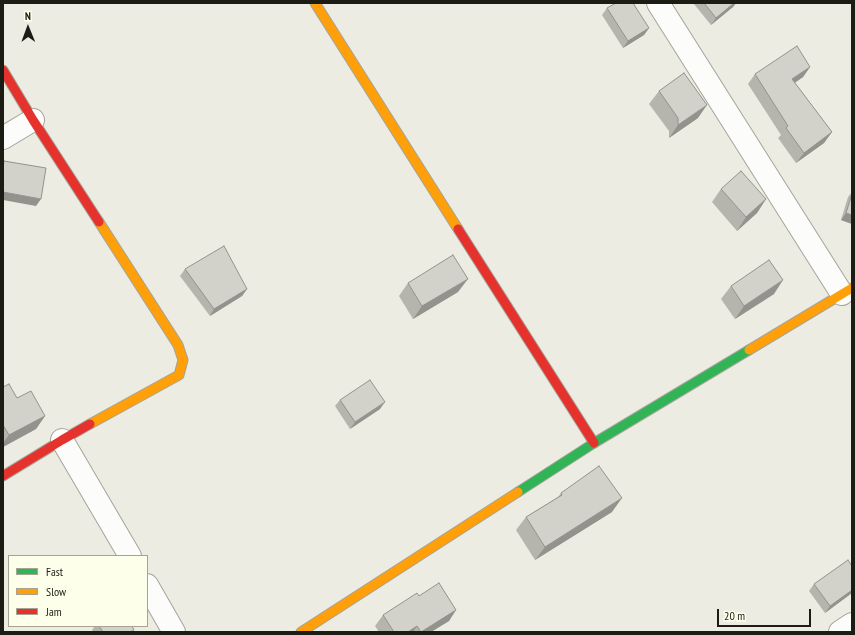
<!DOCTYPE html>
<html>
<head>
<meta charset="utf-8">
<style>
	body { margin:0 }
	#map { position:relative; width:855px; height:635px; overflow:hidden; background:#ecece2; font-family:"PT Sans Narrow",sans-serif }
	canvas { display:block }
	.frame { position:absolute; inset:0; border:4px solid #1c1c15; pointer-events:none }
	.legend { position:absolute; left:8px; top:555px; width:140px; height:72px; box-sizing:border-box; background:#feffea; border:1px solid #a4a495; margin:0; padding:5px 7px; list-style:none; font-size:12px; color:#1c1c15 }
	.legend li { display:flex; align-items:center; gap:8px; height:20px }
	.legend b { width:20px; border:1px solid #a4a495 }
	.north { position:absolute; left:8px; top:8px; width:40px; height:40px; -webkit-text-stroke:3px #feffea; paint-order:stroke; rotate:359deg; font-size:11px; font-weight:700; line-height:16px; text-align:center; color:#1c1c15 }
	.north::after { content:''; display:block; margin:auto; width:14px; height:18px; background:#1c1c15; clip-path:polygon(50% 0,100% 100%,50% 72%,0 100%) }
	.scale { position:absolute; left:717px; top:609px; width:94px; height:18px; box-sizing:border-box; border:2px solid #1c1c15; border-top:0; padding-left:5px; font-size:12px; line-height:14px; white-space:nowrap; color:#1c1c15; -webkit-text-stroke:3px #feffea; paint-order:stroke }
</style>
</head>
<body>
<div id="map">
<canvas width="855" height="635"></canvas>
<div class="frame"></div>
<ul class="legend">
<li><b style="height:5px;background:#30b455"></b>Fast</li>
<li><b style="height:5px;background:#ff9f0a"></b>Slow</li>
<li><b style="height:5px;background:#e5322d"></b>Jam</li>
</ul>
<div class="north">N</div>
<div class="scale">20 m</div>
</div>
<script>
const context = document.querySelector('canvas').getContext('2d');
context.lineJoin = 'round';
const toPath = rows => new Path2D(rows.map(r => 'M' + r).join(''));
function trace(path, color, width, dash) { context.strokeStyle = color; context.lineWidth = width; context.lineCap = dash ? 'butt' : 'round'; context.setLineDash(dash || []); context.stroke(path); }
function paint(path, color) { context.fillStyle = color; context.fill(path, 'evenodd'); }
const street = toPath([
	[658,3,842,294],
	[3,138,33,120],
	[62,440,130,556],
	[147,585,174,632],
	[840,632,852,624]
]);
const fast = toPath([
	[518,492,594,443,749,350]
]);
const slow = toPath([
	[315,3,458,229],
	[749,350,852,288],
	[90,424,179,375,183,360,178,345,99,222],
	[301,632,518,492]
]);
const jam = toPath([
	[3,70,33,120,99,222],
	[458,229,594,443],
	[3,476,62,440,90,424]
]);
const wall = toPath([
	[694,3,736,3,733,7,711,25,694,4],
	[607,8,649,28,644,35,623,48,602,15],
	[810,67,803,77,795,83,832,132,824,143,796,163,778,138,781,135,748,84,755,74],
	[659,91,698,118,669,138,669,131,649,104],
	[721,189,766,199,757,213,737,231,712,202],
	[852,192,852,224,841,220,848,197],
	[185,269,247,289,242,296,210,316,180,276],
	[408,283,458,292,413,319,399,296],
	[731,286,774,294,735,319,721,299],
	[3,387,17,398,45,416,36,429,3,447],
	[340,400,380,409,350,429,335,406],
	[561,493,612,512,535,560,516,530,526,517,558,497],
	[814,584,852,593,825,613,809,591],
	[419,596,456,610,449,621,431,632,379,632,375,626,383,615],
	[95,626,132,626,132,632,94,632,92,630]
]);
const shadedWall = toPath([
	[734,3,736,3,733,7,711,25,716,18],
	[649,28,644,35,623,48,628,41],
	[810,67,803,77,785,89,792,79],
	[707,105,698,118,669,138,678,125],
	[832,132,824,143,796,163,804,153],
	[3,192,41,199,36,206,3,200],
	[766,199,757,213,737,231,746,217],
	[846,213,852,215,852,224,841,220],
	[468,279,458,292,413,319,422,306],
	[783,280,774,294,735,319,744,306],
	[247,289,242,296,210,316,214,309],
	[385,402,380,409,350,429,355,422],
	[45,416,36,429,3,447,3,443,9,435],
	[622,498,612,512,535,560,545,547],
	[852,590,852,593,825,613,830,606],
	[456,610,449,621,431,632,421,632],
	[417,626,413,632,408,632]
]);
const building = toPath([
	[616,3,633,3,649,28,628,41,607,8,616,3],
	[704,3,734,3,716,18,704,3],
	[797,46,810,67,792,79,832,132,804,153,786,128,788,126,755,74,797,46],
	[684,73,707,105,678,125,678,118,659,91,684,73],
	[4,161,46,168,41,199,3,192,3,167,4,161],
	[741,171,766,199,746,217,721,189,741,171],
	[852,194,852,215,846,213,852,194],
	[224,246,247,289,214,309,185,269,224,246],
	[453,255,468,279,422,306,408,283,453,255],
	[769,260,783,280,744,306,731,286,769,260],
	[370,380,385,402,355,422,340,400,370,380],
	[9,384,17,398,31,391,45,416,9,435,3,425,3,387,9,384],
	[599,466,622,498,545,547,526,517,562,495,561,493,599,466],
	[848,560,852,566,852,590,830,606,814,584,848,560],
	[439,583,456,610,421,632,417,626,408,632,394,632,383,615,417,593,419,596,439,583],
	[99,626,132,626,134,630,130,632,103,632,99,626]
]);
trace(street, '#a4a49c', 24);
trace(fast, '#a4a49c', 11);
trace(slow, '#a4a49c', 11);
trace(jam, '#a4a49c', 11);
trace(street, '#fcfcfb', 22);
trace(fast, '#30b455', 9);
trace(slow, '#ff9f0a', 9);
trace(jam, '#e5322d', 9);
paint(wall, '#b5b5ae');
paint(shadedWall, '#93938d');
paint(building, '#d2d2ca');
trace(building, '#93938d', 1);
</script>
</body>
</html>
